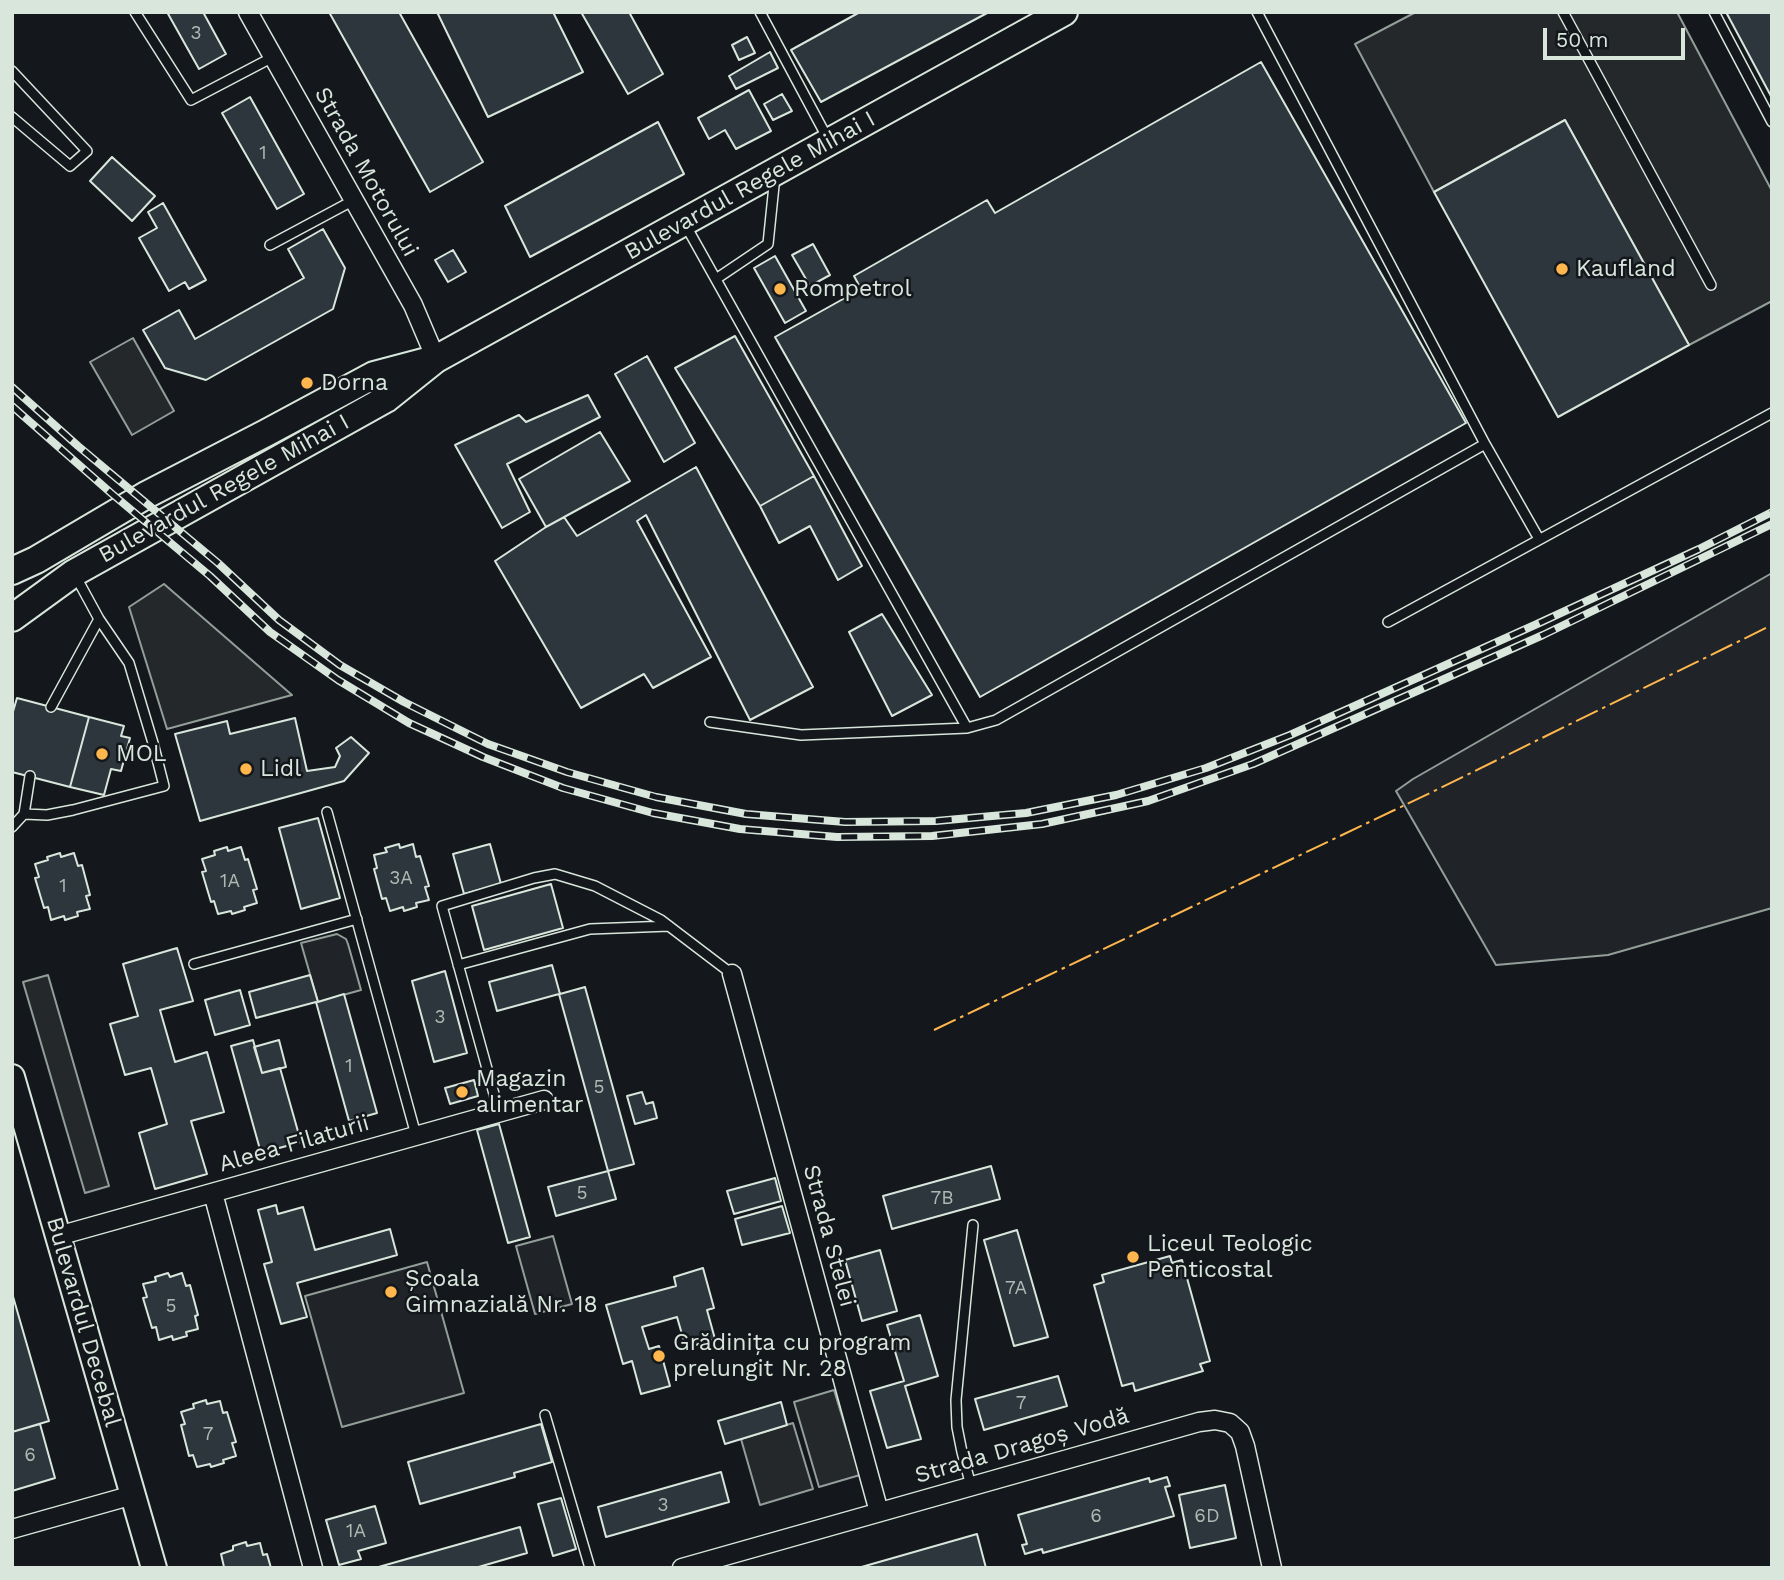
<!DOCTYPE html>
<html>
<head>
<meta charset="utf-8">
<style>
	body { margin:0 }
	#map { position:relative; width:1784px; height:1580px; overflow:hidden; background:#14181c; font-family:"Work Sans",sans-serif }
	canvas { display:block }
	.frame { position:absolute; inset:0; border:14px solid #d8e6dc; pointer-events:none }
	.scale { position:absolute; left:1543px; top:28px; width:142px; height:32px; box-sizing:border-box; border:4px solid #d8e6dc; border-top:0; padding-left:9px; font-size:21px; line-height:24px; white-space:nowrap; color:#d8e6dc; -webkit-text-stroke:5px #14181c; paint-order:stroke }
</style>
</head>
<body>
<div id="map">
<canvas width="1784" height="1580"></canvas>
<div class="frame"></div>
<div class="scale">50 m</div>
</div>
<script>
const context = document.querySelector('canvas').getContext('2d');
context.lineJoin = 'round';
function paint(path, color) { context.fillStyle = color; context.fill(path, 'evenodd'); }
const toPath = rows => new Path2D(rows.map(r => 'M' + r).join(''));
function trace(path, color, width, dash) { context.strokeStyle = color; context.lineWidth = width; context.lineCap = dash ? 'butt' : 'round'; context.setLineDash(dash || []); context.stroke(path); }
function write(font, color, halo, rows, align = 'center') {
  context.font = font + ' "Work Sans",sans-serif'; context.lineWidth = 5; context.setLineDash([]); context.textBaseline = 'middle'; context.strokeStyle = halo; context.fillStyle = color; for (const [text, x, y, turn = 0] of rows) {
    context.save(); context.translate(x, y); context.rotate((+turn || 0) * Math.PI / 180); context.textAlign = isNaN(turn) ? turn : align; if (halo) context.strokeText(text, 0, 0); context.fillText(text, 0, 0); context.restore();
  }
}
const green = toPath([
	[1772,573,1772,908,1608,955,1496,965,1396,791,1413,779,1772,573],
	[337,934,346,939,348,944,361,990,318,1002,301,943,337,934],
	[553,1236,572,1304,535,1314,516,1246,553,1236],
	[427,1262,464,1393,342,1427,305,1296,427,1262]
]);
const parking = toPath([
	[1416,12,1677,12,1772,191,1772,301,1689,345,1565,120,1434,192,1355,44,1416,12],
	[133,338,174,411,132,435,90,362,133,338],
	[164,584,292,695,167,729,129,607,164,584],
	[48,975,109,1186,85,1193,23,982,48,975],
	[834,1390,860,1475,819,1487,794,1402,834,1390],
	[793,1423,813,1489,760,1505,741,1439,793,1423]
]);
const building = toPath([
	[167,12,203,12,226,54,199,69,167,12],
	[329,12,399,12,483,162,430,192,329,12],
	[437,12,553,12,583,72,488,117,437,12],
	[581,12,629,12,663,74,628,94,581,12],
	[860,12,989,12,821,102,791,50,860,12],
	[1726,12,1772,12,1772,98,1726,12],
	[747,37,755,53,739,60,732,45,747,37],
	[770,52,778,68,736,89,729,76,770,52],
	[1261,62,1466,423,980,697,775,337,861,289,854,276,987,200,995,213,1261,62],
	[749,90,771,131,736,149,725,130,709,139,698,118,749,90],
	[782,94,792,111,773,120,764,104,782,94],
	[250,97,304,194,277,209,222,113,250,97],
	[1565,120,1689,345,1558,417,1434,192,1565,120],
	[658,122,684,174,530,257,505,206,658,122],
	[112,157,155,196,132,221,90,181,112,157],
	[163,203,206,280,189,289,185,282,169,291,139,238,157,228,148,212,163,203],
	[323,229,345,268,333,309,206,380,165,368,143,330,179,310,195,339,304,278,288,249,323,229],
	[813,244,830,275,810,286,792,255,813,244],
	[453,250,466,272,448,282,435,260,453,250],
	[775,256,806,311,785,323,754,268,775,256],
	[735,336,814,476,760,506,675,368,735,336],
	[647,356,695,443,664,462,615,374,647,356],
	[588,395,600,417,507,464,530,512,502,528,455,445,519,415,526,422,588,395],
	[600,432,630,481,546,527,519,479,600,432],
	[696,467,813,687,750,720,646,515,637,521,711,657,653,688,644,674,581,708,495,561,546,527,564,517,577,536,696,467],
	[814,476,862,566,838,580,810,526,779,543,760,506,814,476],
	[882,614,932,695,892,716,849,632,882,614],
	[17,698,89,717,70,787,12,772,12,715,17,698],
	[89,717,124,726,121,736,130,738,121,771,111,769,104,795,70,787,89,717],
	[295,718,307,771,335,767,340,756,336,748,351,737,369,753,344,781,200,821,175,734,227,721,230,734,295,718],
	[318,818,340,898,301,909,279,828,318,818],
	[399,844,400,848,413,844,416,857,420,856,429,886,425,887,429,900,416,903,417,907,404,911,403,907,390,911,386,898,382,899,374,869,377,868,374,855,387,852,385,848,399,844],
	[490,844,501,884,464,894,453,854,490,844],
	[227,847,228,851,241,847,245,860,248,859,257,889,253,890,257,903,244,907,245,910,232,914,231,911,218,914,214,901,211,902,202,872,206,871,202,859,215,855,214,851,227,847],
	[60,853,61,857,74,853,78,866,82,865,90,895,86,896,90,909,77,912,78,916,65,920,64,916,51,920,48,907,44,908,35,878,39,877,35,864,48,860,47,857,60,853],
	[551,884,563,928,484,950,472,906,551,884],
	[177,948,193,1001,160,1010,175,1062,207,1052,224,1112,191,1121,207,1174,155,1189,139,1133,167,1124,151,1068,125,1075,110,1024,138,1016,123,964,177,948],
	[552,965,560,994,585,987,634,1164,608,1171,559,994,497,1011,489,982,552,965],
	[445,971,467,1053,434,1062,412,981,445,971],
	[310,975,318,1002,344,994,377,1113,349,1121,316,1002,256,1018,249,992,310,975],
	[240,990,250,1025,215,1035,205,1000,240,990],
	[253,1040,262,1073,280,1068,301,1142,261,1153,231,1046,253,1040],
	[279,1040,286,1067,262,1073,254,1047,279,1040],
	[474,1080,478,1096,450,1104,445,1088,474,1080],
	[642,1092,646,1104,653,1102,657,1118,635,1124,627,1096,642,1092],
	[499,1124,530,1237,508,1243,477,1130,499,1124],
	[991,1166,1000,1199,892,1229,883,1196,991,1166],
	[608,1171,616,1199,556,1216,548,1187,608,1171],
	[775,1178,781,1201,734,1214,727,1191,775,1178],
	[276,1205,278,1214,303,1207,315,1250,390,1229,397,1255,297,1283,307,1317,281,1324,264,1264,272,1262,258,1210,276,1205],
	[782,1206,790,1233,742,1245,735,1219,782,1206],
	[1017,1230,1048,1337,1014,1346,984,1240,1017,1230],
	[880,1250,897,1311,862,1321,845,1260,880,1250],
	[1170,1256,1172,1263,1182,1260,1210,1361,1200,1364,1203,1371,1135,1391,1133,1383,1122,1386,1094,1285,1104,1282,1102,1275,1170,1256],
	[703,1268,714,1308,707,1310,715,1339,686,1348,677,1317,642,1327,649,1349,659,1346,670,1386,641,1394,632,1361,623,1364,606,1305,676,1286,674,1277,703,1268],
	[168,1273,170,1277,182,1273,186,1286,190,1285,198,1315,195,1316,198,1329,186,1332,187,1336,173,1340,172,1336,159,1340,156,1327,152,1328,143,1298,147,1297,143,1284,156,1281,155,1277,168,1273],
	[12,1293,49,1421,12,1432,12,1293],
	[920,1315,938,1376,905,1386,921,1439,887,1448,870,1391,904,1381,887,1325,920,1315],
	[1058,1376,1067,1406,984,1430,975,1399,1058,1376],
	[206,1400,207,1404,220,1401,223,1413,227,1412,236,1442,232,1443,236,1456,223,1460,224,1463,211,1467,210,1464,197,1467,193,1455,189,1456,181,1425,185,1424,181,1412,194,1408,193,1404,206,1400],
	[781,1402,787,1425,725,1444,718,1421,781,1402],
	[40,1424,55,1478,12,1491,12,1432,40,1424],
	[541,1424,552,1462,514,1473,515,1477,420,1504,408,1462,541,1424],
	[721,1472,729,1502,606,1537,598,1507,721,1472],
	[1167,1477,1170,1486,1165,1487,1174,1516,1043,1553,1042,1549,1025,1554,1022,1545,1027,1544,1018,1515,1149,1478,1150,1482,1167,1477],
	[1225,1485,1236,1538,1190,1548,1179,1495,1225,1485],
	[561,1498,576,1549,553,1556,538,1504,561,1498],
	[375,1506,386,1543,358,1551,361,1559,339,1565,326,1520,375,1506],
	[520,1527,527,1553,475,1568,375,1568,520,1527],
	[977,1534,986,1568,858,1568,977,1534],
	[246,1542,247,1546,260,1543,263,1555,267,1554,271,1568,221,1568,224,1567,221,1554,233,1550,233,1546,246,1542]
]);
const service = toPath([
	[135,12,191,100,273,57],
	[760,12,829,141],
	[1257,12,1485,444,1539,539],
	[1563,12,1711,285],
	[1714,12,1772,122],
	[12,71,87,151,70,166,12,117],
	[686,226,967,728,996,720,1485,444],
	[270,245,354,200],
	[716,279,768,244,775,176],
	[1388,622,1772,413],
	[51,707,99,619],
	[710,722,801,735,967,728],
	[327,812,416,1135],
	[24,814,47,815,73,810,164,786,153,743,129,663,99,619,75,575],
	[12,827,24,814,30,776],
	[194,964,357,919],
	[458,965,590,929,669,926],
	[499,1112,442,906,534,878,555,874,595,886,661,920,732,974],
	[545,1415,590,1568],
	[971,1486,962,1452,957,1427,956,1400,973,1225]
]);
const minor = toPath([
	[248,12,413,305,436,359],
	[732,974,879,1512],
	[213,1193,313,1568],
	[58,1236,544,1100],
	[12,1529,133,1495],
	[682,1568,1199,1422,1215,1420,1230,1423,1240,1432,1245,1446,1272,1568]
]);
const secondary = toPath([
	[12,1077,154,1568]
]);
const primary = toPath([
	[12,571,36,560,148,494,266,433,374,375,427,361],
	[12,618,74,573,386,399,436,359,1064,12]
]);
const rail = toPath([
	[12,387,78,446,218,563,279,620,340,665,404,702,488,744,567,772,656,797,746,814,845,822,936,821,1026,813,1116,795,1206,768,1290,735,1537,624,1699,549,1772,512],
	[12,406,111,493,210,576,270,632,338,680,409,723,483,757,563,788,653,813,740,829,837,837,932,836,1042,824,1148,801,1253,764,1543,635,1772,524]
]);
const power = toPath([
	[934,1030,1430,793,1772,625]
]);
const markers = [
	[1562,269,7,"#ffb74d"],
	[780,289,7,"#ffb74d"],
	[307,383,7,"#ffb74d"],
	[102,754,7,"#ffb74d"],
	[246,769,7,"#ffb74d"],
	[462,1092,7,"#ffb74d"],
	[1133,1257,7,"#ffb74d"],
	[391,1292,7,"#ffb74d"],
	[659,1356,7,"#ffb74d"]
];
const numberNames = [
	["3",196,33],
	["1",263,153],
	["3A",401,878],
	["1A",230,881],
	["1",63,886],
	["3",440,1017],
	["1",349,1066],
	["5",599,1087],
	["5",582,1193],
	["7B",942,1198],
	["7A",1016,1288],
	["5",171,1306],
	["7",1021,1403],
	["7",208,1434],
	["6",30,1455],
	["3",663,1505],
	["6",1096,1516],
	["6D",1207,1516],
	["1A",356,1531]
];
const streetNames = [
	["Strada Motorului",366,172,61],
	["Bulevardul Regele Mihai I",750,186,-29],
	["Bulevardul Regele Mihai I",224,489,-29],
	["Aleea Filaturii",294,1144,-16],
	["Strada Stelei",829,1236,75],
	["Bulevardul Decebal",83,1322,74],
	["Strada Dragoș Vodă",1022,1446,-16]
];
const poiNames = [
	["Kaufland",1576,269],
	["Rompetrol",794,289],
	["Dorna",321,383],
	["MOL",116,754],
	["Lidl",260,769],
	["Magazin",476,1079],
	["alimentar",476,1105],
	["Liceul Teologic",1147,1244],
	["Penticostal",1147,1270],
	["Școala",405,1279],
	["Gimnazială Nr. 18",405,1305],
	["Grădinița cu program",673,1343],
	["prelungit Nr. 28",673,1369]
];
paint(green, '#202428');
trace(green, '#939e99', 2);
paint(parking, '#24282b');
trace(parking, '#939e99', 2);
paint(building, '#2c363c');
trace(building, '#d8e6dc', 2);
trace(service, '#d8e6dc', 12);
trace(minor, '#d8e6dc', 21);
trace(secondary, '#d8e6dc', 28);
trace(primary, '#d8e6dc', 30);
trace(service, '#14181c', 9);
trace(minor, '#14181c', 18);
trace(secondary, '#14181c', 24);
trace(primary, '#14181c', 26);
trace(rail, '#d8e6dc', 8);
trace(rail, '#14181c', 5, [16]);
trace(power, '#ffb74d', 2, [24, 5, 3.5, 5]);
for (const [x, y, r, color] of markers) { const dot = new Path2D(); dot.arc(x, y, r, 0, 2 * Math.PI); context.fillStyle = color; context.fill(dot); trace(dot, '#14181c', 2.5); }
write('19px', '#adbab4', null, numberNames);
write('23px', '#d8e6dc', '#14181c', streetNames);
write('23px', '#d8e6dc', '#14181c', poiNames, 'left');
</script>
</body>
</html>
